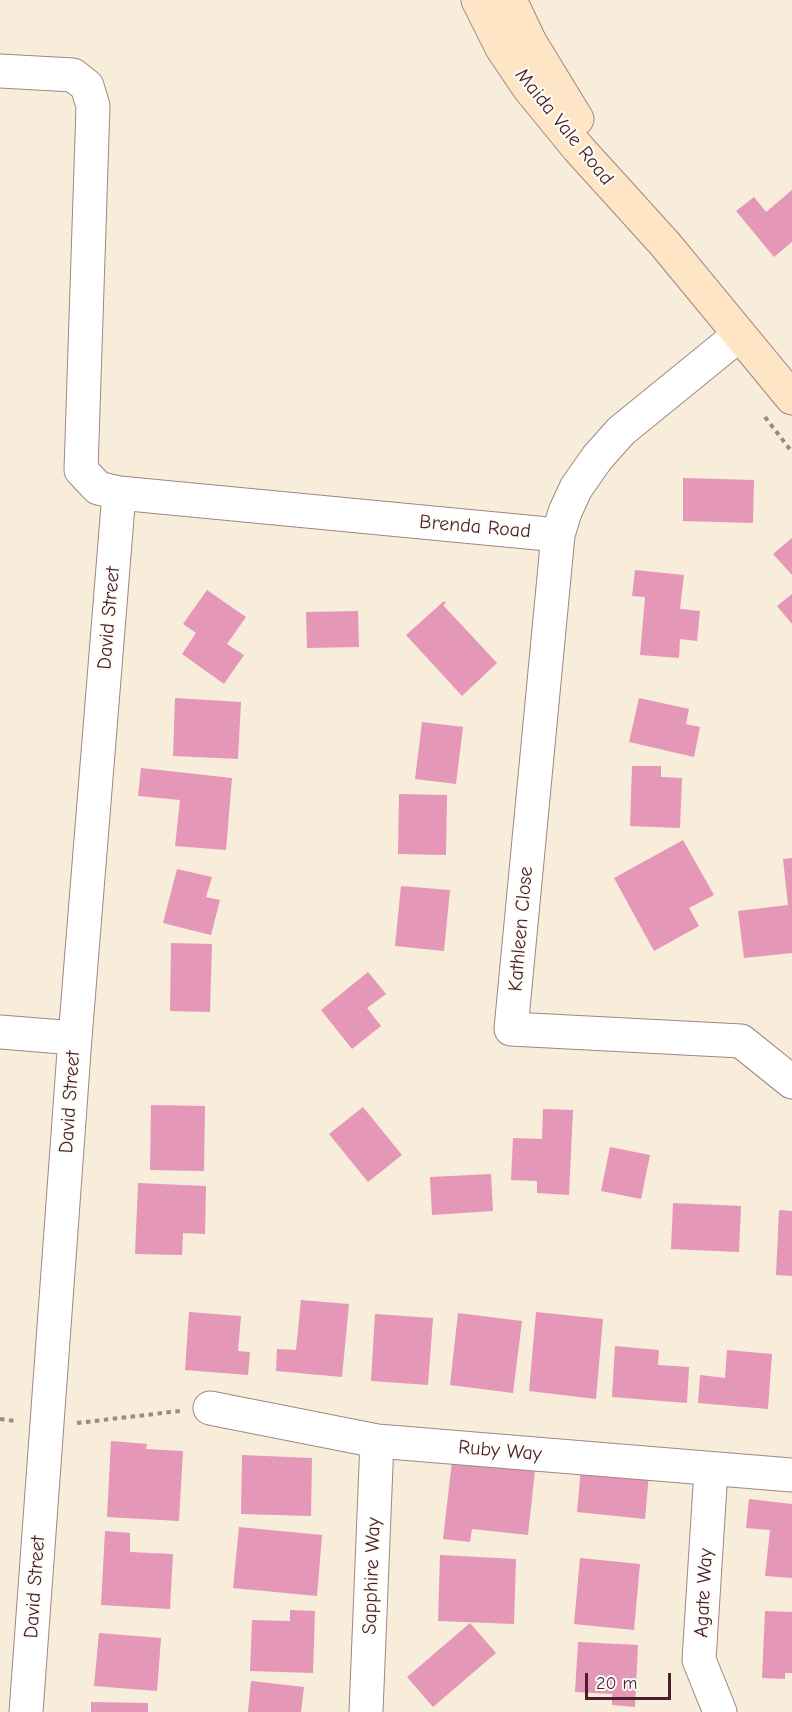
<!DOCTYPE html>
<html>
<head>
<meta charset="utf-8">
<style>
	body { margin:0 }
	#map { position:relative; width:792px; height:1712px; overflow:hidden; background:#f8ecda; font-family:"Comic Neue",sans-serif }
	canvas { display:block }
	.scale { position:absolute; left:585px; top:1673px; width:86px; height:27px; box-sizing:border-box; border:3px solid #4a1f2b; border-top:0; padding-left:8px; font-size:18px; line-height:21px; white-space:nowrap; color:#4a1f2b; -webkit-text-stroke:4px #fdfcf7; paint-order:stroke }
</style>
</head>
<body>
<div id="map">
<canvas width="792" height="1712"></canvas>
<div class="scale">20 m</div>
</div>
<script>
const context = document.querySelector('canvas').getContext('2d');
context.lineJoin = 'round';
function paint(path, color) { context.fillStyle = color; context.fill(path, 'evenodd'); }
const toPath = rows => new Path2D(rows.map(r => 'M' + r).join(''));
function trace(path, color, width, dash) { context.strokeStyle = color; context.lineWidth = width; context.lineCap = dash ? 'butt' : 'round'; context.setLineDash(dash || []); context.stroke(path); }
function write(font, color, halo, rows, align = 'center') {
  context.font = font + ' "Comic Neue",sans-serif'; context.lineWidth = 4.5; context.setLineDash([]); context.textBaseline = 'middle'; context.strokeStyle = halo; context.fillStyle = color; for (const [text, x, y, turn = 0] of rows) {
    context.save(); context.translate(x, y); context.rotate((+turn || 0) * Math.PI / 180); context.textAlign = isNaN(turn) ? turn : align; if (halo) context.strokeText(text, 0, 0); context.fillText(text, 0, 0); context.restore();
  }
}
const building = toPath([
	[792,190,792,242,774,257,736,211,754,197,766,212],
	[683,478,754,480,753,523,683,521],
	[792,538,792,575,773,554],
	[635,570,684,575,680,609,700,611,697,641,680,639,679,658,640,655,645,597,632,596],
	[207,590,246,617,227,644,244,655,224,684,182,654,196,633,183,624],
	[792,594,792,624,777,606],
	[444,601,446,603,443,605,497,663,462,696,406,635],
	[358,611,359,647,307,648,306,612],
	[175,698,241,702,238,759,173,756],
	[639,698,689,709,686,724,700,727,694,757,629,742],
	[422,722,463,727,456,784,415,779],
	[632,766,661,766,661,777,682,778,680,828,630,826],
	[141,768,232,778,226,850,175,846,180,800,138,796],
	[399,794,447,795,446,855,398,854],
	[683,840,714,895,689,908,699,926,654,951,614,878],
	[792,858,792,953,744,958,738,911,788,905,783,859],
	[177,869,212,877,206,897,220,900,211,935,163,923],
	[401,886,450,890,444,951,395,946],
	[171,943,212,944,210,1012,170,1011],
	[368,972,386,994,367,1008,381,1026,352,1049,321,1010],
	[151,1105,205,1106,204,1171,150,1170],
	[363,1107,402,1155,368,1182,329,1134],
	[543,1109,573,1110,569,1195,537,1193,537,1181,511,1180,513,1138,542,1139],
	[610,1147,650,1155,641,1199,601,1191],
	[491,1174,493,1211,432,1215,430,1177],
	[138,1183,206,1186,205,1234,183,1233,182,1255,135,1254],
	[673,1203,741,1206,739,1252,671,1249],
	[779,1210,792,1211,792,1276,776,1275],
	[301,1300,349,1304,342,1377,276,1371,277,1349,296,1350],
	[189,1312,241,1316,238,1351,250,1352,248,1375,185,1370],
	[536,1312,603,1319,596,1399,529,1391],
	[458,1313,522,1321,513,1393,450,1385],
	[375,1314,433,1318,428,1385,371,1381],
	[615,1346,659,1350,658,1365,689,1367,687,1403,612,1397],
	[727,1350,772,1354,768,1409,698,1403,700,1375,725,1378],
	[111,1441,147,1444,146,1449,183,1451,179,1521,107,1517],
	[242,1455,312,1458,311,1516,241,1514],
	[452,1461,535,1470,528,1535,472,1529,470,1542,443,1539],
	[581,1468,649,1474,645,1519,577,1512],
	[749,1499,792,1504,792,1578,765,1576,770,1530,746,1528],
	[239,1527,322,1535,317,1596,233,1588],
	[105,1531,130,1533,130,1552,173,1554,170,1609,101,1605],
	[440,1555,516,1559,514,1624,438,1621],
	[580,1558,640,1564,634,1630,574,1624],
	[290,1610,315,1611,313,1673,250,1671,252,1620,290,1621],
	[765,1611,792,1612,792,1673,785,1673,785,1679,762,1678],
	[470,1623,496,1653,433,1707,407,1677],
	[99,1633,161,1638,157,1691,94,1686],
	[578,1642,638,1645,635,1707,612,1705,612,1694,575,1692],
	[251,1681,304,1687,301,1712,248,1712],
	[91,1702,148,1703,148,1712,91,1712]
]);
const path = toPath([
	[765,417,792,452],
	[0,1419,16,1421],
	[77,1423,180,1411]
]);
const street = toPath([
	[0,71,73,75,87,86,93,106,81,470,98,488,119,493,558,535,565,512,576,488,597,458,621,431,739,335],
	[558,535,511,1029,741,1041,792,1082],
	[0,1032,75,1038],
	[210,1408,377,1441,792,1475],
	[711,1470,699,1660,720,1712],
	[26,1712,75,1038,119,493],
	[366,1712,377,1441]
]);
const secondary = toPath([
	[478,0,502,48,529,88,578,148,665,244,792,398],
	[510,0,530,42,577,119]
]);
const streetNames = [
	["Maida Vale Road",564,127,51],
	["Brenda Road",475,527,5],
	["David Street",109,618,-85],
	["Kathleen Close",521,929,-85],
	["David Street",70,1102,-86],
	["Ruby Way",500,1451,5],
	["Sapphire Way",372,1576,-88],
	["David Street",35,1587,-86],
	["Agate Way",704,1593,-87]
];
paint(building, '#e497b7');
trace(street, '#a18682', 35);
trace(secondary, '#a18682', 35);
trace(path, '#a18682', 4, [4.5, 4.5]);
trace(street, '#fff', 33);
trace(secondary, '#fee5c5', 33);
write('20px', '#4a1f2b', '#fdfcf7', streetNames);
</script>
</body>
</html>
